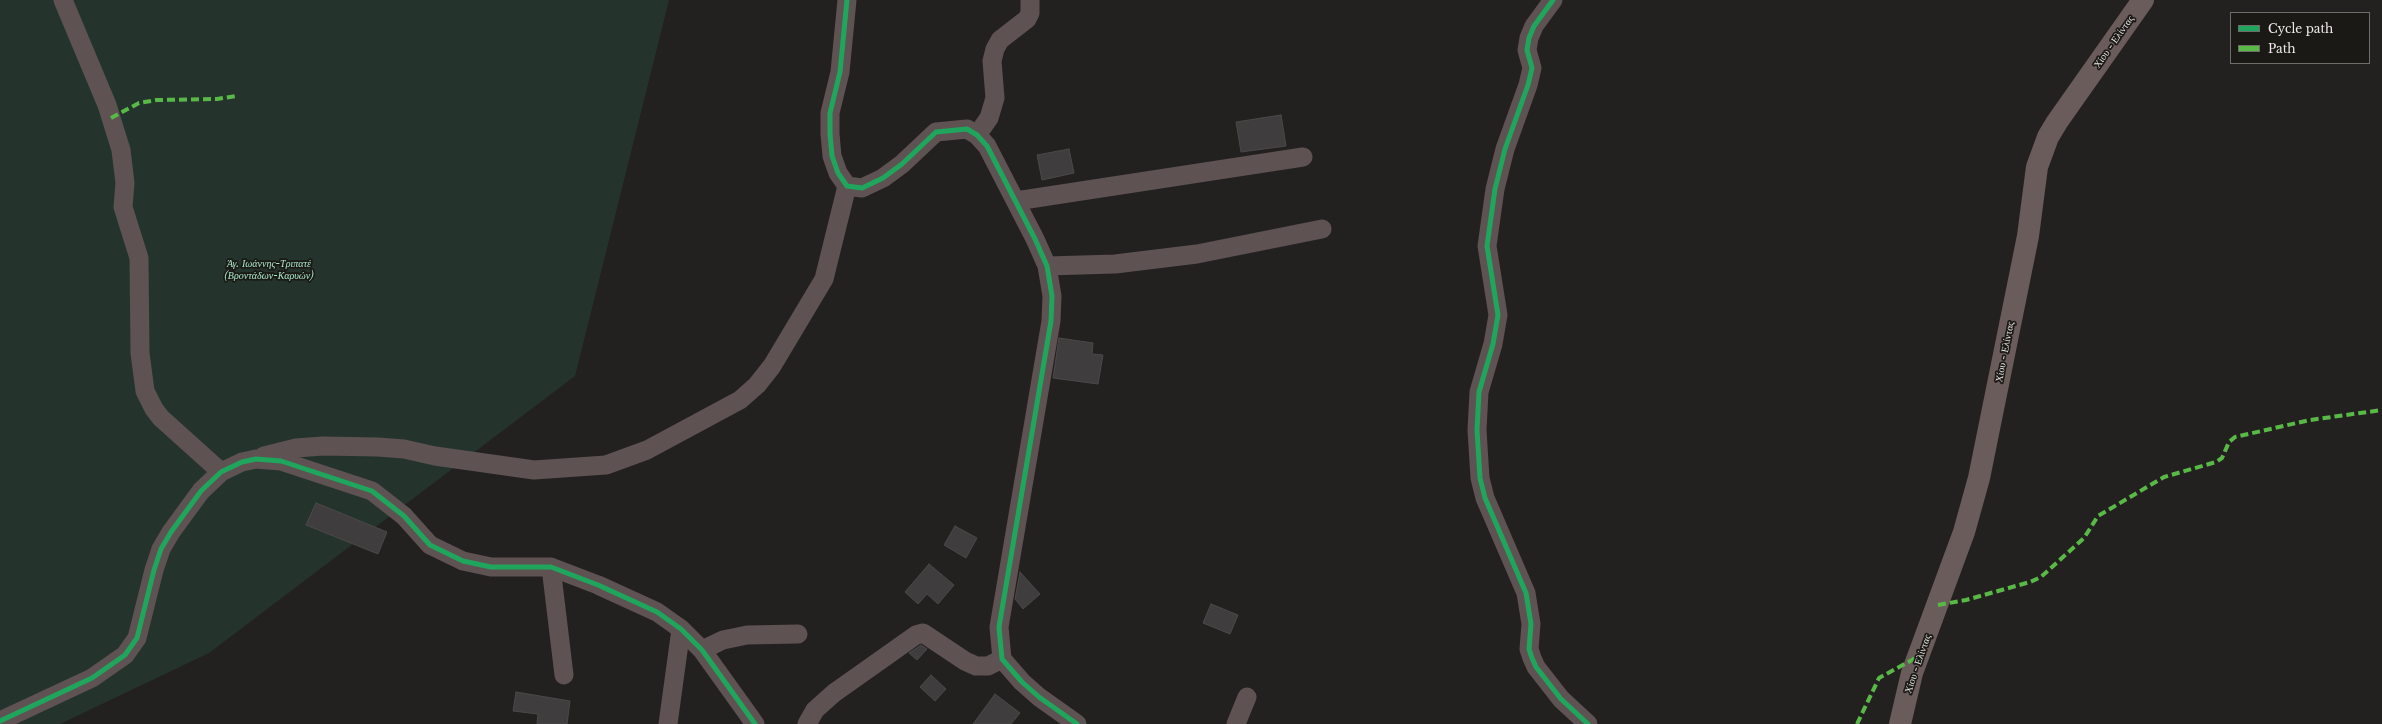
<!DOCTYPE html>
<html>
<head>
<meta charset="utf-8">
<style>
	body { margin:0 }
	#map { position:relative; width:2382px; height:724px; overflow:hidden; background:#23211f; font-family:"Libre Baskerville",serif }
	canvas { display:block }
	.legend { position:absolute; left:2230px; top:12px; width:140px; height:52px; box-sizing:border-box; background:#1b1915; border:1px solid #6f6d69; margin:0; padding:5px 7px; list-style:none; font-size:12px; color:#eceae8 }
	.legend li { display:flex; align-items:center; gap:8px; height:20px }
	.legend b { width:20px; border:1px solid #6f6d69 }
</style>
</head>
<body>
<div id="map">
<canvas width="2382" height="724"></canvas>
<ul class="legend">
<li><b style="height:5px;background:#20a55d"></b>Cycle path</li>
<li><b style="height:5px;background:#58b947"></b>Path</li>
</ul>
</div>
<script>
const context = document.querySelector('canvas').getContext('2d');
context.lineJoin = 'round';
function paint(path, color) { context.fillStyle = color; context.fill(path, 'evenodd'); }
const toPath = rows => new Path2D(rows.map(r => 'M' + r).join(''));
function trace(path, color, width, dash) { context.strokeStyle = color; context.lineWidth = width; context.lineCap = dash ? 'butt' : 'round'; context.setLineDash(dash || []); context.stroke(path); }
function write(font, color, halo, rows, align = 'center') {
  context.font = font + ' "Libre Baskerville",serif'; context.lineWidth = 3.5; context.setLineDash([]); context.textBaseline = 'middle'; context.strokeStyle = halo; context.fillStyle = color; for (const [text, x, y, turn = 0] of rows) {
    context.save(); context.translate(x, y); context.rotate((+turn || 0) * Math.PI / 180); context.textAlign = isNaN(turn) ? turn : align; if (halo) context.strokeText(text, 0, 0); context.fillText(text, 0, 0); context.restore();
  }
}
const green = toPath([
	[0,0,669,0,575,376,209,653,60,724,0,724]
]);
const building = toPath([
	[1281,115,1286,146,1241,152,1236,122,1281,115],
	[1069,149,1074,173,1042,180,1037,155,1069,149],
	[1059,338,1093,343,1092,354,1103,355,1098,384,1053,378,1059,338],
	[316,503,387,532,378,554,306,525,316,503],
	[955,526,977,538,966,558,944,545,955,526],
	[929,564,954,585,938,604,927,594,918,604,905,592,929,564],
	[1020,572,1040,594,1023,609,1015,599,1020,572],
	[1211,604,1238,615,1230,634,1203,623,1211,604],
	[921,645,927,649,917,660,909,653,921,645],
	[931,675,946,689,935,701,920,687,931,675],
	[516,692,570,701,567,724,537,724,538,714,513,711,516,692],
	[995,694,1020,713,1011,724,973,724,995,694]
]);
const minor = toPath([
	[63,0,107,105,121,150,125,183,123,207,139,258,140,353,145,391,154,409,161,418,221,472],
	[847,0,840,72,830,113,830,134,832,156,838,173,847,186,862,188,883,178,902,164,936,132,967,129,977,135,987,146,1035,239,1047,266,1052,296,1051,321,999,627,1002,659,1022,682,1039,697,1077,724],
	[1553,0,1534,26,1529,38,1527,50,1532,68,1528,85,1505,149,1495,189,1487,246,1498,315,1493,344,1479,392,1477,430,1480,478,1485,498,1526,593,1531,624,1529,649,1532,658,1536,667,1561,699,1588,724],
	[977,135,989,118,995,98,992,61,995,49,1000,40,1027,19,1030,13,1030,0],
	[1016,201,1303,157],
	[1047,266,1115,264,1197,254,1322,229],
	[264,456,296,448,323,446,378,447,404,449,435,456,534,470,606,465,647,450,740,400,757,385,772,366,824,279,847,186],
	[551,567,564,675],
	[702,650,723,640,747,635,798,634],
	[0,721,92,678,125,655,137,638,154,570,161,549,171,532,201,491,221,472,242,462,256,459,281,461,372,491,404,516,430,545,463,561,491,567,551,567,598,585,657,612,681,629,702,650,755,724],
	[668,724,681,629],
	[807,724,815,710,834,693,916,635,923,633,965,661,976,666,988,666,1002,659],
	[1236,724,1247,697]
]);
const major = toPath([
	[1900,724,1912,673,1964,532,1979,478,2028,236,2037,167,2048,137,2057,122,2143,0]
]);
const quiet = toPath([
	[111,118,139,103,157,100,217,99,236,96],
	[1938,605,1966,600,2030,582,2041,577,2084,538,2098,516,2164,477,2216,462,2222,458,2229,442,2235,437,2310,420,2382,410],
	[1857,724,1879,678,1921,655]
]);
const cycleway = toPath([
	[847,0,840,72,830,113,830,134,832,156,838,173,847,186,862,188,883,178,902,164,936,132,967,129,977,135,987,146,1035,239,1047,266,1052,296,1051,321,999,627,1002,659,1022,682,1039,697,1077,724],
	[1553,0,1534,26,1529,38,1527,50,1532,68,1528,85,1505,149,1495,189,1487,246,1498,315,1493,344,1479,392,1477,430,1480,478,1485,498,1526,593,1531,624,1529,649,1532,658,1536,667,1561,699,1588,724],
	[0,721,92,678,125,655,137,638,154,570,161,549,171,532,201,491,221,472,242,462,256,459,281,461,372,491,404,516,430,545,463,561,491,567,551,567,598,585,657,612,681,629,702,650,755,724]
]);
const streetNames = [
	["Χίου - Ελίντας",2114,42,-55],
	["Χίου - Ελίντας",2005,352,-79],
	["Χίου - Ελίντας",1918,664,-71]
];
const parkNames = [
	["Άγ. Ιωάννης-Τριπατέ",269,264],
	["(Βροντάδων-Καρυών)",269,276]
];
paint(green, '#24342c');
paint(building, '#3f3d3d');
trace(building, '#4b4949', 1);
trace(minor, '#5e5253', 19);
trace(major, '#695c5b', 22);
trace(quiet, '#58b947', 4, [8, 4]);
trace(cycleway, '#20a55d', 5);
write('10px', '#eceae8', '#1b1915', streetNames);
write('italic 10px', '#aae8c9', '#1b1915', parkNames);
</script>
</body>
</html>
